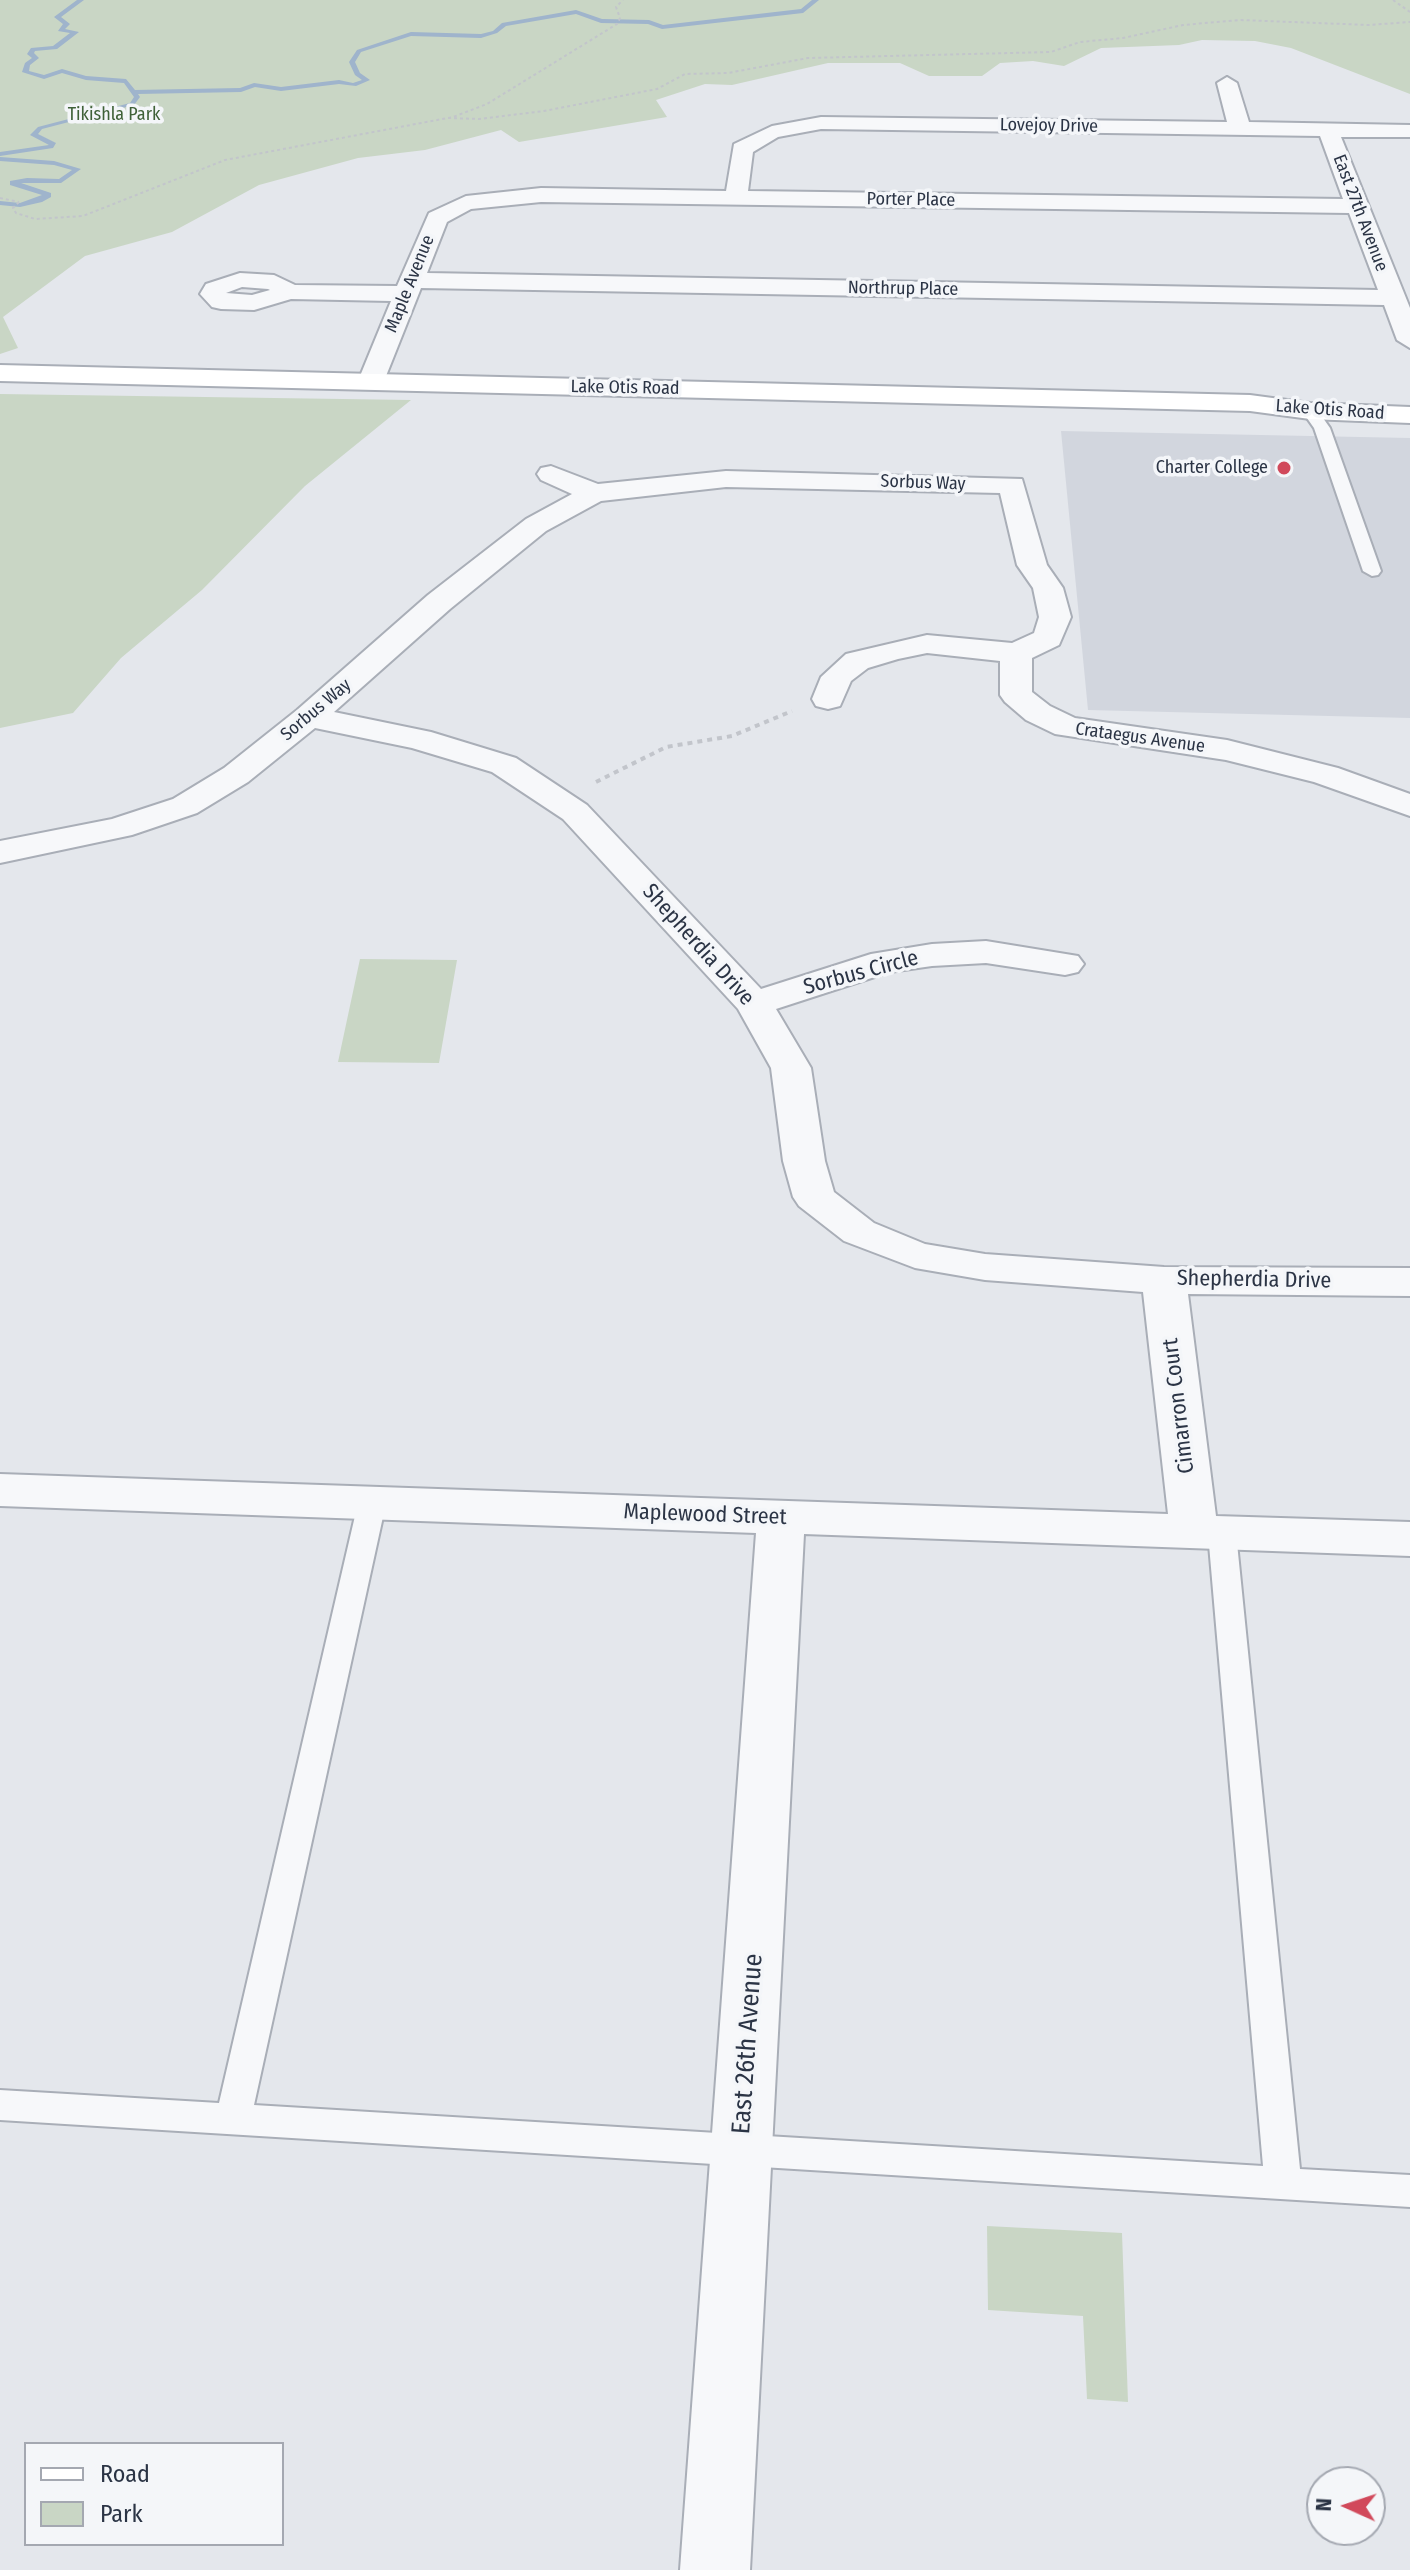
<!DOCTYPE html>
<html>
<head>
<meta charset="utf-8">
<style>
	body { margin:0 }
	#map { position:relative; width:1410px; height:2570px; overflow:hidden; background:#e4e7ec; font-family:"Fira Sans Condensed",sans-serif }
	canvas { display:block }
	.legend { position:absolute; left:24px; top:2442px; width:260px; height:104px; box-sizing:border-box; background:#f4f6f9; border:2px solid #a4a8b1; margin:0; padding:10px 14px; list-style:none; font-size:24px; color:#2b3445 }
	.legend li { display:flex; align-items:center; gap:16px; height:40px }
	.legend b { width:40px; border:2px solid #a4a8b1 }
	.north { position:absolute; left:1306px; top:2466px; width:80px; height:80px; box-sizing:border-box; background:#f4f6f9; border:2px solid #a4a8b1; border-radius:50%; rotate:273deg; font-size:22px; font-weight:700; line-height:32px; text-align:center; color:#2b3445 }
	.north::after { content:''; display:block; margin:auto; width:28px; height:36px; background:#d1495b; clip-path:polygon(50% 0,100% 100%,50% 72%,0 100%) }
</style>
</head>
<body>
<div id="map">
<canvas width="1410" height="2570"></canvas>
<ul class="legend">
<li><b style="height:10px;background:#fff"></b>Road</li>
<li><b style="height:22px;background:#c9d6c5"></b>Park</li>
</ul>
<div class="north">N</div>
</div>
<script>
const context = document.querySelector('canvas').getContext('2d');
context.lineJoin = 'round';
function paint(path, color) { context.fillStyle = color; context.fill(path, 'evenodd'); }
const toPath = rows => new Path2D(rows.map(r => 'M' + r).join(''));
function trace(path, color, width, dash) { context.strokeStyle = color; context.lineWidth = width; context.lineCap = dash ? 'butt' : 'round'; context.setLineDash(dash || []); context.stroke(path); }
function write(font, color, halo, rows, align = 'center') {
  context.font = font + ' "Fira Sans Condensed",sans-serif'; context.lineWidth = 7; context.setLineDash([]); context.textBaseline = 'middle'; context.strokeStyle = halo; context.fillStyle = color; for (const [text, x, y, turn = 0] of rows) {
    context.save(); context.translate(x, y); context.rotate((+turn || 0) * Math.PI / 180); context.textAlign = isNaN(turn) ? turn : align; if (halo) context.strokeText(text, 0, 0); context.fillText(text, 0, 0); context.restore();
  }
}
const built = toPath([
	[1061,431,1410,438,1410,718,1088,710]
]);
const green = toPath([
	[0,0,1410,0,1410,94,1291,48,1255,41,1202,40,1179,45,1101,48,1064,66,1033,61,1000,63,982,76,929,76,900,63,828,63,732,85,705,84,656,100,667,117,519,142,501,130,425,150,358,158,259,185,172,232,85,256,3,317,18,348,0,354],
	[0,394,411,400,305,486,202,590,121,658,73,713,0,728],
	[360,959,457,960,439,1063,338,1062],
	[987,2226,1122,2233,1128,2402,1087,2399,1083,2316,988,2310]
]);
const stream = toPath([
	[77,0,84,0,61,17,70,24,65,29,79,32,57,49,35,51,34,53,39,58,30,65,29,71,44,75,62,69,86,76,126,79,135,90,240,88,254,83,281,87,339,80,353,83,362,80,355,75,349,62,357,50,411,32,481,34,493,31,502,23,576,10,602,19,649,20,663,25,801,9,812,0,819,0,803,13,662,29,648,24,601,23,576,14,506,26,497,33,481,38,411,36,361,52,355,62,360,73,370,80,356,86,339,84,281,91,255,87,241,92,138,94,140,97,134,105,42,129,38,134,56,143,53,148,0,156,0,152,49,145,30,135,38,127,130,103,134,97,124,83,86,80,62,73,44,79,22,72,25,63,32,58,27,54,31,48,53,46,70,33,58,31,63,24,54,17,77,0],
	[0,157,54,161,81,169,61,183,21,183,51,193,51,197,42,202,20,207,0,205,0,201,20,203,42,195,10,185,10,181,27,178,59,179,72,170,54,165,0,161,0,157]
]);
const pathFar1 = toPath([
	[1393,0,1410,12],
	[448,118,479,119,544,111,657,89,685,74,728,73,808,58,1051,52,1080,42,1123,38,1183,25,1240,20,1369,25,1410,22],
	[0,198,19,202],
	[19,202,13,208,16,213,35,219,83,216,225,160,453,117,487,104,617,24,620,18,616,7,623,0]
]);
const path = toPath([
	[596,782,666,747,732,736,792,711]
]);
const service = toPath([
	[1310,406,1316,408,1330,428,1381,571,1378,575,1372,576,1363,571,1314,428,1302,411,1310,406],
	[372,1493,382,1496,386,1503,254,2105,1263,2166,1208,1533,1212,1526,1222,1523,1232,1526,1236,1533,1300,2169,1410,2175,1410,2207,0,2120,0,2090,219,2103,358,1503,362,1496,372,1493]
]);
const minor = toPath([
	[1227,77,1237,83,1249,122,1410,125,1410,137,1341,137,1410,308,1410,348,1397,340,1384,305,421,288,384,381,380,387,371,389,362,387,358,381,391,301,291,299,254,310,221,309,212,307,200,294,206,284,240,273,274,275,295,285,397,286,429,213,466,196,541,188,726,191,734,144,772,126,821,117,1227,122,1217,83,1227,77],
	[821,129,1320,136,1343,199,748,191,753,152,778,137,821,129],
	[541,202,1349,213,1378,290,427,273,447,222,471,209,541,202],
	[242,287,268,289,270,290,252,295,226,293,242,287],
	[551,466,598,484,726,471,1022,479,1047,565,1063,588,1071,617,1059,645,1032,658,1032,692,1050,706,1075,718,1227,740,1338,768,1410,794,1410,816,1314,782,1226,760,1055,734,1026,720,1005,702,1000,695,1000,661,927,653,898,659,868,668,851,681,840,706,828,709,816,706,812,699,821,677,846,654,927,635,1012,643,1034,633,1039,617,1033,588,1017,565,1000,493,726,487,601,501,546,531,450,609,334,712,431,732,516,758,587,805,761,989,871,954,932,944,986,941,1078,956,1084,964,1078,972,1065,975,986,963,932,966,890,972,776,1009,811,1068,825,1161,834,1192,874,1223,925,1244,985,1254,1164,1267,1410,1268,1410,1296,1188,1294,1216,1516,1410,1522,1410,1556,804,1534,750,2570,680,2570,756,1533,0,1506,0,1474,1168,1514,1143,1292,985,1280,915,1268,844,1241,799,1206,793,1197,783,1161,771,1068,738,1009,563,819,492,772,412,748,315,728,248,782,197,813,132,835,0,863,0,841,112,819,173,799,224,768,297,710,428,595,526,519,572,494,541,480,537,474,541,468,551,466]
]);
const secondary = toPath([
	[0,365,1250,395,1310,403,1410,407,1410,423,1310,419,1250,411,0,381,0,365]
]);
const markers = [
	[1284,468,8,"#d1495b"]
];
const farParknames = [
	["Tikishla Park",114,115]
];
const farStreetnames = [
	["Lovejoy Drive",1049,126,1],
	["Porter Place",911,200,1],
	["East 27th Avenue",1360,213,69],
	["Maple Avenue",410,284,-68],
	["Northrup Place",903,289,1],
	["Lake Otis Road",625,388,1],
	["Lake Otis Road",1330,410,4],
	["Sorbus Way",923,483,2],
	["Sorbus Way",316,710,-40],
	["Crataegus Avenue",1140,738,8]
];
const farPoinames = [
	["Charter College",1268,468]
];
const streetNames = [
	["Shepherdia Drive",698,945,48],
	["Sorbus Circle",861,973,-15],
	["Shepherdia Drive",1254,1280,1],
	["Cimarron Court",1179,1406,-97],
	["Maplewood Street",705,1515,2]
];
const nearStreetnames = [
	["East 26th Avenue",748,2044,-86]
];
paint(built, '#d2d6de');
paint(green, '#c9d6c5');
paint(stream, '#9fb4cc');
trace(service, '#a9aeb7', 4);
trace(minor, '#a9aeb7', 4);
trace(secondary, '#a9aeb7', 4);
trace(pathFar1, '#c2c5cb', 2, [3, 3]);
trace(path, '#c2c5cb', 4, [5, 5]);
paint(service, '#f7f8fa');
paint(minor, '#f7f8fa');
paint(secondary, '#fff');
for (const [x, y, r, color] of markers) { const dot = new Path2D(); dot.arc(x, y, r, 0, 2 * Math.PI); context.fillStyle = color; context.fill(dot); trace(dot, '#f4f6f9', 3); }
write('18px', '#3f6138', '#f4f6f9', farParknames);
write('18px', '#2b3445', '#f4f6f9', farStreetnames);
write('18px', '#2b3445', '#f4f6f9', farPoinames, 'right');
write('22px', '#2b3445', '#f4f6f9', streetNames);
write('26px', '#2b3445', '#f4f6f9', nearStreetnames);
</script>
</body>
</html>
